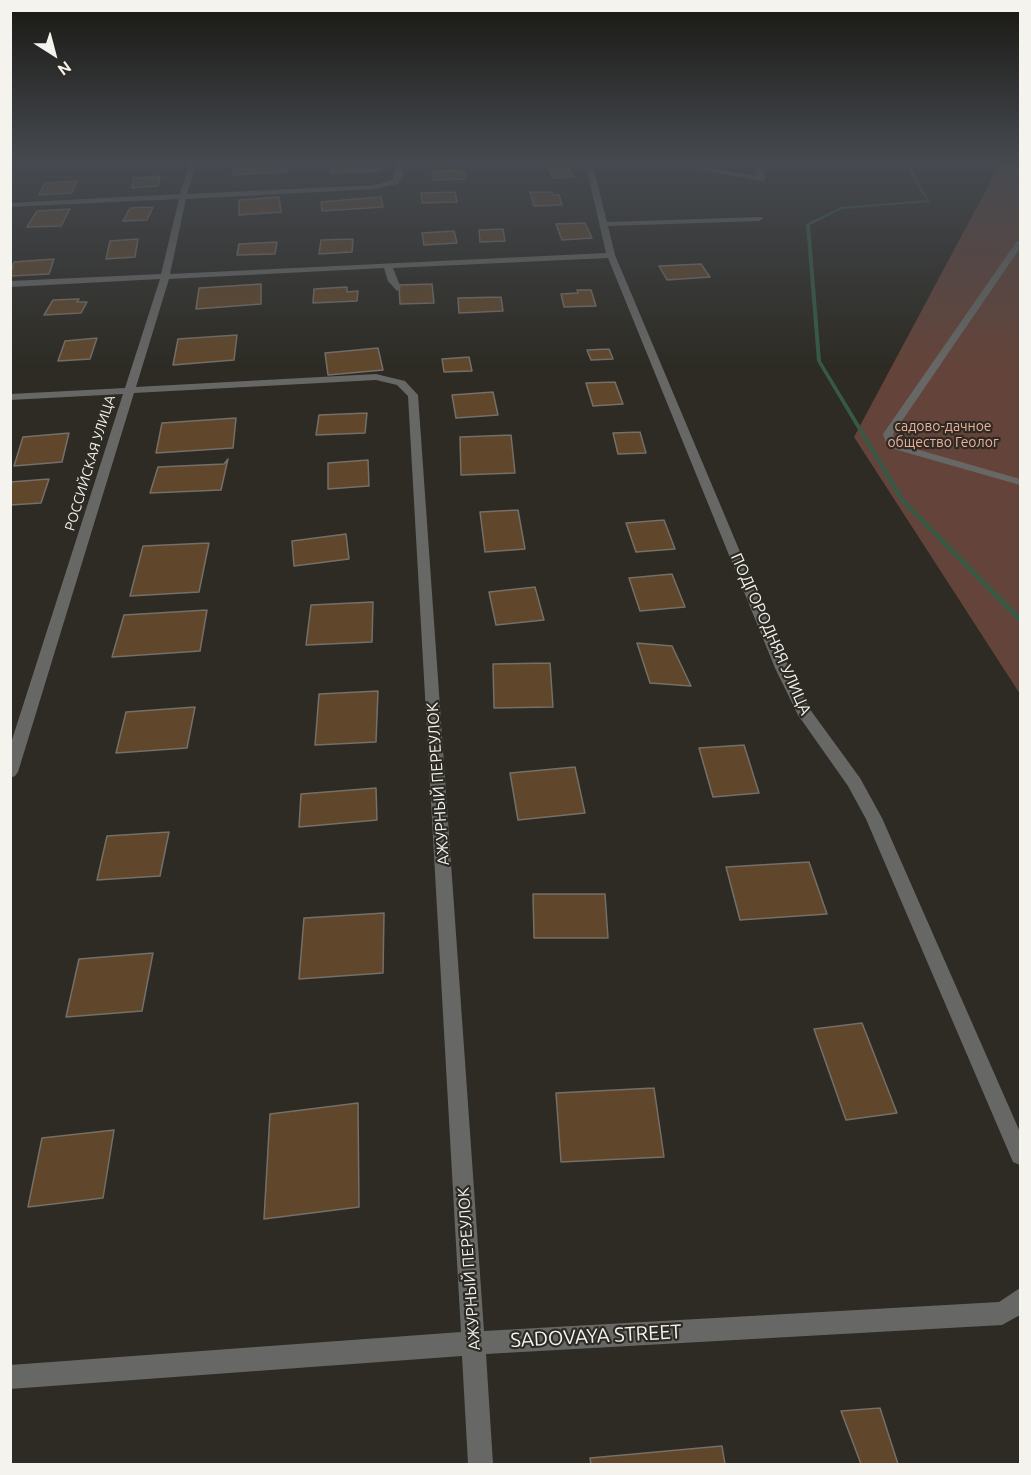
<!DOCTYPE html>
<html>
<head>
<meta charset="utf-8">
<style>
	body { margin:0 }
	#map { position:relative; width:1031px; height:1475px; overflow:hidden; background:#2d2b24; font-family:Ubuntu,sans-serif }
	canvas { display:block }
	.frame { position:absolute; inset:0; border:12px solid #f4f3ee; pointer-events:none }
	.north { position:absolute; left:24px; top:24px; width:60px; height:60px; -webkit-text-stroke:4px #2d2b24; paint-order:stroke; rotate:144deg; font-size:16px; font-weight:700; line-height:24px; text-align:center; color:#f4f3ee }
	.north::after { content:''; display:block; margin:auto; width:21px; height:27px; background:#f4f3ee; clip-path:polygon(50% 0,100% 100%,50% 72%,0 100%) }
</style>
</head>
<body>
<div id="map">
<canvas width="1031" height="1475"></canvas>
<div class="frame"></div>
<div class="north">N</div>
</div>
<script>
const context = document.querySelector('canvas').getContext('2d');
context.lineJoin = 'round';
function paint(path, color) { context.fillStyle = color; context.fill(path, 'evenodd'); }
const toPath = rows => new Path2D(rows.map(r => 'M' + r).join(''));
function trace(path, color, width, dash) { context.strokeStyle = color; context.lineWidth = width; context.lineCap = dash ? 'butt' : 'round'; context.setLineDash(dash || []); context.stroke(path); }
function write(font, color, halo, rows, align = 'center') {
  context.font = font + ' Ubuntu,sans-serif'; context.lineWidth = 4.5; context.setLineDash([]); context.textBaseline = 'middle'; context.strokeStyle = halo; context.fillStyle = color; for (const [text, x, y, turn = 0] of rows) {
    context.save(); context.translate(x, y); context.rotate((+turn || 0) * Math.PI / 180); context.textAlign = isNaN(turn) ? turn : align; if (halo) context.strokeText(text, 0, 0); context.fillText(text, 0, 0); context.restore();
  }
}
const green = toPath([
	[1001,162,1020,162,1020,694,854,437]
]);
const stream = toPath([
	[908,162,912,162,913,173,930,202,842,209,810,225,821,361,905,500,1020,616,1020,621,1018,621,901,502,817,361,806,224,841,207,927,200,909,173,908,162]
]);
const building = toPath([
	[235,162,288,162,287,172,232,175,235,162],
	[331,162,381,162,381,171,330,173,331,162],
	[568,167,574,177,553,178,548,168,568,167],
	[464,170,466,179,433,180,432,171,464,170],
	[160,176,158,186,132,188,134,178,160,176],
	[77,181,72,193,39,195,45,183,77,181],
	[455,192,457,202,422,203,421,193,455,192],
	[530,192,552,192,553,195,559,195,562,205,534,206,530,192],
	[279,197,281,212,239,215,239,200,279,197],
	[381,197,383,207,322,211,321,202,381,197],
	[153,207,147,220,123,221,130,208,153,207],
	[70,209,61,226,27,227,37,211,70,209],
	[585,223,592,238,562,240,556,224,585,223],
	[503,229,505,241,480,242,479,230,503,229],
	[454,231,457,243,424,245,422,233,454,231],
	[138,239,135,257,106,259,110,241,138,239],
	[353,239,352,252,319,254,321,240,353,239],
	[277,242,275,254,237,255,239,244,277,242],
	[54,259,49,274,10,276,14,262,54,259],
	[701,264,710,277,667,280,659,266,701,264],
	[261,284,261,304,196,309,199,288,261,284],
	[432,284,434,303,400,304,399,285,432,284],
	[347,287,347,292,358,291,357,301,313,303,314,289,347,287],
	[577,290,591,290,596,306,564,307,561,294,578,293,577,290],
	[501,297,503,311,459,313,458,298,501,297],
	[79,299,77,302,87,302,81,313,44,315,53,300,79,299],
	[237,335,234,360,173,365,178,339,237,335],
	[97,338,90,359,58,361,65,341,97,338],
	[378,348,383,370,328,375,325,353,378,348],
	[609,349,613,359,591,360,587,350,609,349],
	[469,357,472,371,444,372,442,359,469,357],
	[615,382,623,404,593,406,586,383,615,382],
	[493,392,498,415,456,418,452,395,493,392],
	[367,413,365,433,316,435,319,415,367,413],
	[236,418,233,448,156,453,162,423,236,418],
	[640,432,646,453,618,454,613,433,640,432],
	[69,433,62,462,14,466,23,437,69,433],
	[511,435,515,473,461,475,460,437,511,435],
	[228,459,221,490,150,493,158,467,224,464,228,459],
	[368,460,369,486,328,489,328,463,368,460],
	[49,479,41,503,10,505,10,482,49,479],
	[518,510,525,549,485,552,480,512,518,510],
	[664,520,675,549,636,552,626,523,664,520],
	[346,534,349,559,294,566,292,541,346,534],
	[209,543,199,592,130,596,143,546,209,543],
	[672,574,685,607,640,611,629,578,672,574],
	[535,587,544,620,496,625,489,592,535,587],
	[373,602,372,642,306,645,311,605,373,602],
	[207,610,200,651,112,657,124,615,207,610],
	[637,643,672,646,691,686,650,683,637,643],
	[550,663,553,707,494,708,493,664,550,663],
	[378,691,376,742,315,745,319,694,378,691],
	[195,707,187,748,116,753,126,712,195,707],
	[744,745,759,793,713,797,699,748,744,745],
	[575,767,585,813,518,820,510,773,575,767],
	[376,788,377,820,299,827,301,794,376,788],
	[169,832,160,876,97,880,107,836,169,832],
	[809,862,827,914,740,920,726,867,809,862],
	[533,894,605,894,608,938,534,938,533,894],
	[384,913,383,973,299,979,304,918,384,913],
	[153,953,142,1011,66,1017,79,959,153,953],
	[862,1023,897,1113,846,1120,814,1029,862,1023],
	[654,1088,664,1157,561,1162,556,1093,654,1088],
	[358,1103,359,1207,264,1219,270,1114,358,1103],
	[114,1130,103,1198,28,1207,42,1138,114,1130],
	[880,1408,898,1464,861,1464,841,1411,880,1408],
	[722,1446,725,1464,591,1464,590,1458,722,1446]
]);
const minor = toPath([
	[190,162,197,162,187,194,374,185,392,180,397,162,404,162,403,176,398,184,374,189,186,199,170,274,606,253,585,162,592,162,607,222,762,217,763,219,759,221,608,226,615,255,789,668,809,708,860,778,882,818,1020,1132,1020,1165,1013,1162,866,819,848,786,798,715,775,668,608,258,393,268,401,288,397,291,388,281,384,268,169,279,136,387,376,374,405,381,418,395,484,1331,999,1302,1020,1288,1020,1315,1002,1325,486,1354,493,1464,468,1464,462,1356,10,1389,10,1365,461,1332,408,396,397,385,376,380,134,393,18,772,15,776,10,778,10,746,123,394,10,400,10,394,125,388,160,279,10,287,10,281,161,274,179,199,10,207,10,203,180,194,190,162],
	[656,162,673,162,757,176,751,162,758,162,766,179,762,181,656,162],
	[1017,241,1020,241,1020,248,893,434,895,440,902,445,1020,479,1020,485,894,449,886,443,883,434,1017,241]
]);
const farParknames = [
	["садово-дачное",943,426],
	["общество Геолог",943,442]
];
const farStreetnames = [
	["РОССИЙСКАЯ УЛИЦА",90,463,-73]
];
const streetNames = [
	["ПОДГОРОДНЯЯ УЛИЦА",771,634,66],
	["АЖУРНЫЙ ПЕРЕУЛОК",438,784,-94],
	["АЖУРНЫЙ ПЕРЕУЛОК",469,1269,-94]
];
const nearStreetnames = [
	["SADOVAYA STREET",596,1336,-3]
];
paint(green, '#64443a');
paint(stream, '#365a45');
paint(building, '#60472b');
trace(building, '#756f68', 1.5);
paint(minor, '#676865');
const sky = context.createLinearGradient(0, 0, 0, 369);
sky.addColorStop(0, '#191814');
sky.addColorStop(0.44, '#464a50');
sky.addColorStop(1, '#464a5000');
context.fillStyle = sky;
context.fillRect(0, 0, 1031, 369);
write('14px', '#f0ad99', '#2d2b24', farParknames);
write('14px', '#f4f3ee', '#2d2b24', farStreetnames);
write('16px', '#f4f3ee', '#2d2b24', streetNames);
write('20px', '#f4f3ee', '#2d2b24', nearStreetnames);
</script>
</body>
</html>
